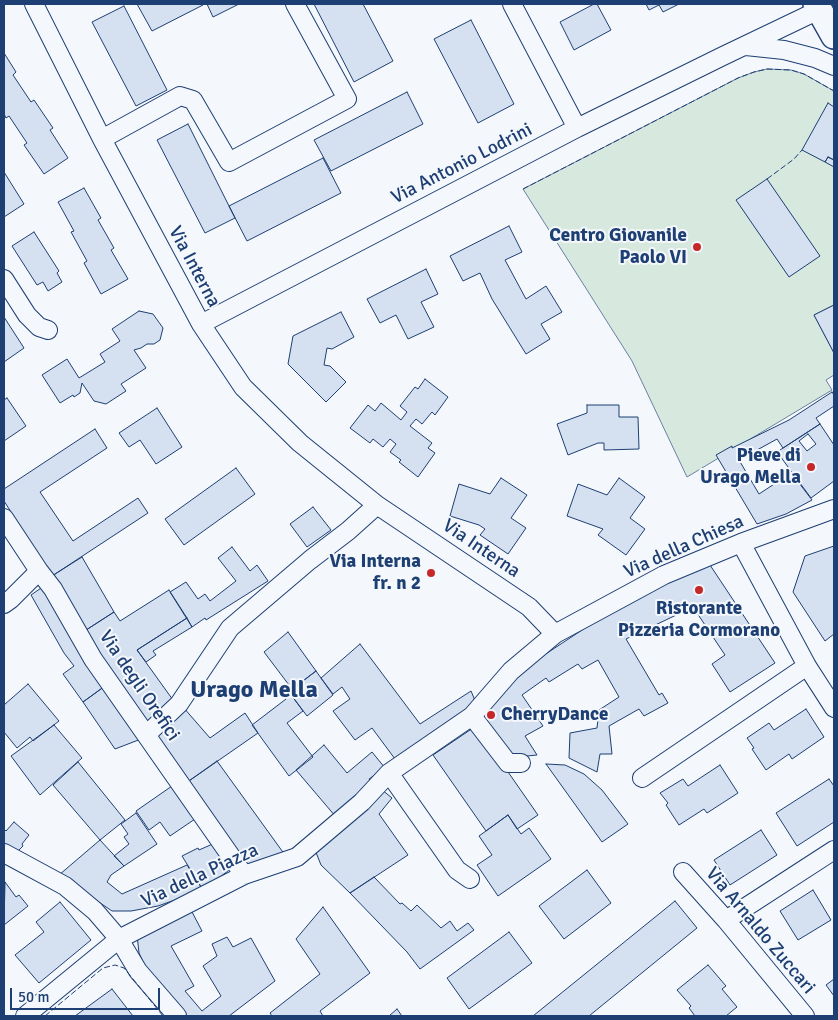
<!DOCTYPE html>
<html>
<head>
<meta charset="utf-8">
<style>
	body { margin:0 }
	#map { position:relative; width:838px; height:1020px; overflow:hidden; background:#f4f7fb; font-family:Signika,sans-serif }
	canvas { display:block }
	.frame { position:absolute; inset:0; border:5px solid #1d3f73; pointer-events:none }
	.scale { position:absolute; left:10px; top:988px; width:150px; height:22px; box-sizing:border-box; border:2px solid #1d3f73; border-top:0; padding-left:6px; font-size:15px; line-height:18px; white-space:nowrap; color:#1d3f73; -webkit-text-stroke:4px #f4f7fb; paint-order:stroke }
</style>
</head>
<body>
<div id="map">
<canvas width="838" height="1020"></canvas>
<div class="frame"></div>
<div class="scale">50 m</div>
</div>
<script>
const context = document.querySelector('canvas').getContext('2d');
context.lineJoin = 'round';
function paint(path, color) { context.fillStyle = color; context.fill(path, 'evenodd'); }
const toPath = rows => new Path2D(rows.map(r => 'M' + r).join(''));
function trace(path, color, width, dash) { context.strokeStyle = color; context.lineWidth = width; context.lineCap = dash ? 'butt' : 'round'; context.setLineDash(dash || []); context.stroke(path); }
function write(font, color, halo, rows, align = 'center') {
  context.font = font + ' Signika,sans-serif'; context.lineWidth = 4; context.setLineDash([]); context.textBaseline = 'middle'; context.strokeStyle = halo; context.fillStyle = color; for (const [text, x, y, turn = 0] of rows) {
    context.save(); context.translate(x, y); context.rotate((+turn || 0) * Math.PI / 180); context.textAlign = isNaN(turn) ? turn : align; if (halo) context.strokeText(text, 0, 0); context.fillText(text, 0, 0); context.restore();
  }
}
const green = toPath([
	[767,69,791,70,804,74,834,91,834,305,814,315,834,353,834,375,826,380,832,390,687,477,632,361,523,189,738,78,754,72,767,69]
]);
const building = toPath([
	[137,4,202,4,203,5,152,31,137,4],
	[207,4,239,4,213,17,207,4],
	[314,4,363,4,393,61,354,82,314,4],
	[594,4,597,4,611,30,574,50,560,22,594,4],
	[646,4,679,4,663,12,659,5,649,10,646,4],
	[124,6,167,90,136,106,92,22,124,6],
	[471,20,514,104,478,123,434,39,471,20],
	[4,53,16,72,13,75,31,102,34,100,53,128,50,130,68,158,44,174,24,145,27,143,9,116,6,118,4,114,4,53],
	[407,92,423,124,331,171,314,140,407,92],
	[828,103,834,107,834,160,828,157,825,162,802,150,828,103],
	[188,124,235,218,205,233,157,140,188,124],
	[828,157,834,160,834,167,825,162,828,157],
	[323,158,341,193,247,241,229,206,323,158],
	[4,172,24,204,4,217,4,172],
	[767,179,820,256,789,277,736,200,767,179],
	[84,188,101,218,98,220,114,248,111,250,128,279,101,294,84,263,87,261,71,232,74,231,58,202,84,188],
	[509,226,522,252,505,260,526,299,546,286,562,312,541,324,550,339,526,354,492,299,480,273,463,281,450,256,509,226],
	[34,232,59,271,57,273,62,282,48,291,43,282,37,285,12,246,34,232],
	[426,269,438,294,421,302,434,327,408,339,396,315,380,323,367,299,426,269],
	[834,305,834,353,814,315,834,305],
	[139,311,153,314,163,328,160,340,154,344,147,344,141,348,134,350,146,368,121,384,126,391,106,404,94,401,82,383,80,393,74,397,73,395,60,403,42,375,67,359,79,378,105,362,100,354,120,341,112,329,139,311],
	[341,312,354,337,332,349,327,348,324,365,330,366,346,382,326,402,288,364,293,336,341,312],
	[4,317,24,348,4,362,4,317],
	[425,379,448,397,435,415,432,412,422,424,416,419,410,426,432,443,428,448,435,453,418,477,399,462,401,460,390,452,396,444,390,439,383,447,373,439,370,443,350,428,368,405,375,411,381,403,401,420,407,412,400,406,415,387,418,389,425,379],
	[832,392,834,395,834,406,816,418,820,424,783,448,777,439,739,460,759,494,788,475,795,484,799,483,812,500,786,514,757,524,716,455,732,446,732,448,789,420,832,392],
	[7,398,26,426,4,441,4,400,7,398],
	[587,405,619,405,619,417,638,417,639,449,604,450,604,443,598,443,568,455,557,424,587,413,587,405],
	[157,408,182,447,156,464,140,440,129,447,119,433,157,408],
	[820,424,834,445,834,481,811,498,777,452,820,424],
	[95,429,107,448,40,492,73,541,138,498,148,513,52,576,4,501,4,489,95,429],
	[808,434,816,444,807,451,799,441,808,434],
	[236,468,255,494,184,545,165,519,236,468],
	[501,478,527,495,511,518,526,528,508,554,480,535,485,529,479,525,450,516,459,484,490,494,501,478],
	[619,478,645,497,630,518,645,529,626,555,598,535,603,529,567,516,578,484,607,495,619,478],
	[313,507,331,530,307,547,290,524,313,507],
	[834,546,834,634,825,641,793,592,805,556,834,546],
	[232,547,250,571,257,565,268,581,206,620,205,618,192,627,170,592,186,582,198,599,205,594,210,601,236,581,218,558,232,547],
	[82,557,114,612,83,632,52,576,82,557],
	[708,562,775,663,730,692,712,664,725,655,693,607,626,639,659,695,662,693,668,703,644,716,639,709,609,726,612,754,600,754,597,772,569,758,570,733,597,728,599,710,619,697,598,660,582,669,578,664,549,682,546,678,522,695,543,726,525,736,537,755,507,758,479,718,526,667,623,603,708,562],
	[44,586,105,686,83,702,63,674,74,666,64,653,31,595,44,586],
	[169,590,187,618,137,650,173,700,146,723,83,632,114,612,120,621,169,590],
	[187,618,192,627,153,651,156,655,146,662,137,650,187,618],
	[288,632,316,671,292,689,264,652,288,632],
	[360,644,420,724,471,691,474,698,474,705,418,745,416,744,395,759,372,728,355,740,333,711,350,699,342,687,333,694,321,678,360,644],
	[316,671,333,695,307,716,289,692,316,671],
	[28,684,59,721,33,741,30,737,17,748,4,732,4,705,28,684],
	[105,686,141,739,115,749,83,702,105,686],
	[289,692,303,711,287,723,313,757,289,776,252,725,286,699,284,696,289,692],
	[183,707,210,738,245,713,258,733,186,783,155,735,183,707],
	[806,709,824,737,792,759,789,754,766,770,752,749,754,748,747,738,769,723,774,730,806,709],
	[54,725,82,758,40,795,11,756,54,725],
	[476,726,538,815,517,829,508,815,486,831,433,755,476,726],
	[324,745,347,773,372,752,385,768,369,779,372,783,336,817,296,770,324,745],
	[217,761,285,855,248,868,186,783,217,761],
	[78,762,125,820,100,840,53,785,78,762],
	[546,764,565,765,584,774,602,790,628,824,602,842,546,764],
	[720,765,738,793,707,813,704,809,679,825,666,805,668,803,660,793,683,779,688,786,720,765],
	[829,779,834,786,834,822,797,846,776,813,829,779],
	[172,786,195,819,170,836,160,822,149,830,136,811,172,786],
	[381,789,392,798,379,814,408,855,350,893,321,865,315,850,381,789],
	[136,813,157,844,124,866,114,856,129,844,124,837,128,834,121,824,136,813],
	[508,815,521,834,529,828,551,859,498,896,477,865,492,855,479,836,508,815],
	[14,822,29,835,22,844,23,846,16,853,4,846,4,829,6,831,14,822],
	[761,830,777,855,730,885,714,860,761,830],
	[100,840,124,866,111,875,107,882,122,894,187,865,203,890,158,906,131,911,112,911,59,875,100,840],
	[215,843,233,867,203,890,182,856,198,848,199,850,215,843],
	[587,870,611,903,564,939,539,906,587,870],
	[374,877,400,904,402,903,411,911,417,905,441,928,450,921,457,931,468,923,474,930,420,969,407,952,350,893,374,877],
	[5,882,16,897,19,895,28,906,4,925,5,882],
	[813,890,831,920,798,940,780,911,813,890],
	[675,901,697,928,589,1016,533,1016,675,901],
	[60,902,91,940,39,983,15,955,44,932,36,922,60,902],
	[323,907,370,973,320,1011,323,1016,272,1016,270,1013,320,974,296,939,323,907],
	[191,910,202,931,171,946,194,986,185,991,202,1011,221,996,203,966,217,956,212,944,227,937,233,947,251,938,275,981,229,1016,184,1016,145,966,139,953,137,935,191,910],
	[509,932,532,963,469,1009,447,978,509,932],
	[708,965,726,986,722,989,737,1007,726,1016,695,1016,689,1008,691,1006,677,990,708,965],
	[834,979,834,996,826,985,834,979],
	[112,989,133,1016,75,1016,112,989],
	[397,1009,402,1016,389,1016,397,1009]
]);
const street = toPath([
	[34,4,102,139,201,324,243,387,300,443,377,505,529,607,555,634],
	[512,4,577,128],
	[746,46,784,50,815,58,834,66],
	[102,139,180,96,193,100,229,162,347,99,295,4],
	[4,279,27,315,39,327,48,330],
	[201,324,577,128,723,56,819,10],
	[4,518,39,571,53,589,93,659,244,875],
	[741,543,807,666,834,708],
	[4,604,11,599,39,571],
	[472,716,508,763,521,763],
	[146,735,179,704,230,628,310,560,348,531,377,505],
	[389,773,457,870,470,879],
	[642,778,807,666],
	[4,853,65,886,95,911,119,939,138,971,177,1016],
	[683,872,726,920,805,1016],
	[726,920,834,850],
	[25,1016,119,939,244,875,297,857,362,802,389,773,472,716,511,671,555,634,664,575,741,543,834,509]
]);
const secondary = toPath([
	[816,4,834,36]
]);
const fence = toPath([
	[767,179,794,159,802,150],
	[523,189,738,78,754,72,767,69,791,70,804,74,834,91],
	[45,1016,103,968,115,965,124,968,163,1016]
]);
const markers = [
	[697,247,5,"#c62828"],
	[811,467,5,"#c62828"],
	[431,573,5,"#c62828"],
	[699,590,5,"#c62828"],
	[491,715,5,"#c62828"]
];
const streetNames = [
	["Via Antonio Lodrini",462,164,-27],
	["Via Interna",194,267,62],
	["Via della Chiesa",684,547,-24],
	["Via Interna",481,549,34],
	["Via degli Orefici",139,686,56],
	["Via della Piazza",200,876,-25],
	["Via Arnaldo Zuccari",760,931,50]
];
const poiNames = [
	["Centro Giovanile",687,236],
	["Paolo VI",687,258],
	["Pieve di",801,456],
	["Urago Mella",801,478],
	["Via Interna",421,562],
	["fr. n 2",421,584],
	["Ristorante",699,609,"center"],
	["Pizzeria Cormorano",699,631,"center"],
	["CherryDance",501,715,"left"]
];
const districtNames = [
	["Urago Mella",254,691]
];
paint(green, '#d7e8df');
trace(green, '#687fa3', 1);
paint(building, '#d5e0f0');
trace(building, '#1d3f73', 1);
trace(street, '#1d3f73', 20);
trace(secondary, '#1d3f73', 28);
trace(street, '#f4f7fb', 18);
trace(secondary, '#f4f7fb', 25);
trace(fence, '#1d3f73', 1, [6, 2.5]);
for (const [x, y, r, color] of markers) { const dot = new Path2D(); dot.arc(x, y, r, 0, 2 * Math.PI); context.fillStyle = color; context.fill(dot); trace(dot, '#f4f7fb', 2); }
write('19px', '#1d3f73', '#f4f7fb', streetNames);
write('bold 19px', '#1d3f73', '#f4f7fb', poiNames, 'right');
write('bold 24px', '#1d3f73', '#f4f7fb', districtNames);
</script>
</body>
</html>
